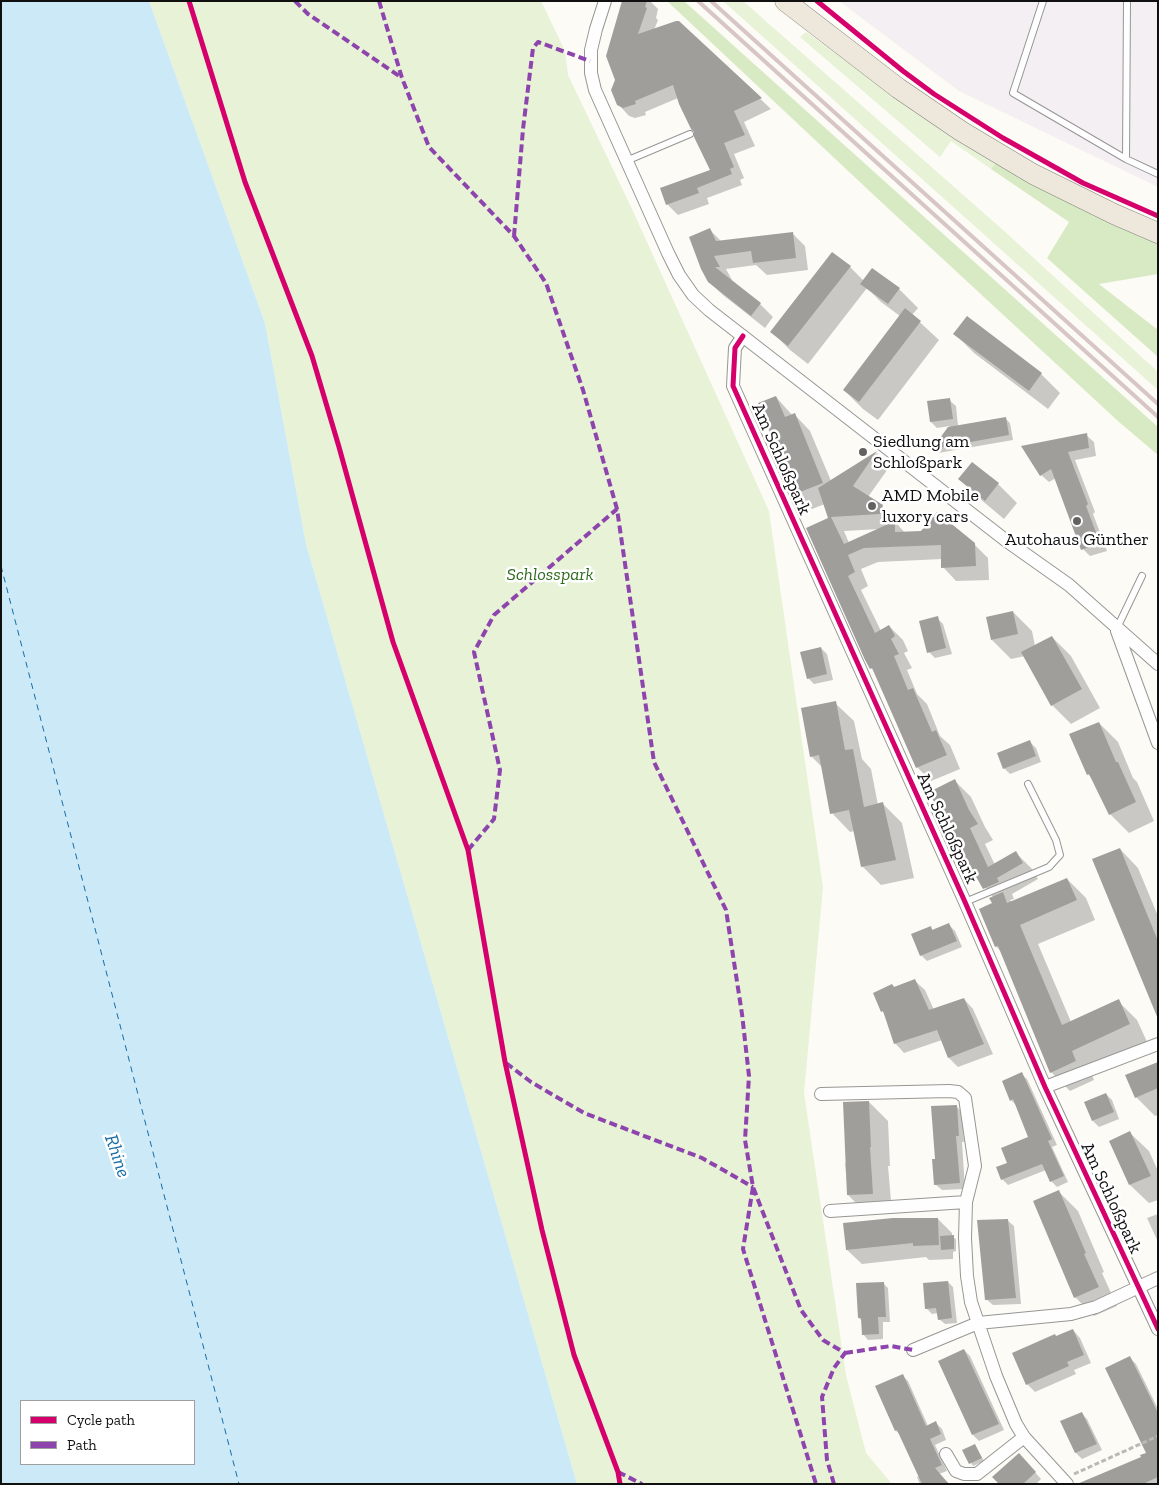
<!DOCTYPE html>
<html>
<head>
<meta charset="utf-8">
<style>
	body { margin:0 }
	#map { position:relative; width:1159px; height:1485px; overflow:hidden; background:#fcfbf6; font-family:"Zilla Slab",serif }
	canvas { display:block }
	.frame { position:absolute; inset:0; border:2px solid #101010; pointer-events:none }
	.legend { position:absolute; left:20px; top:1400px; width:175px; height:65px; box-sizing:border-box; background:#fff; border:1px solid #9f9f9f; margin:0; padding:6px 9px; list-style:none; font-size:15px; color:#101010 }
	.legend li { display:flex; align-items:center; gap:10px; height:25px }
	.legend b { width:25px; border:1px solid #9f9f9f }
</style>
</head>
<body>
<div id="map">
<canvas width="1159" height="1485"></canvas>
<div class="frame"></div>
<ul class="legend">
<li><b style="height:6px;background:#d6006c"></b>Cycle path</li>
<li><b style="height:6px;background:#8e44ad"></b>Path</li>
</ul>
</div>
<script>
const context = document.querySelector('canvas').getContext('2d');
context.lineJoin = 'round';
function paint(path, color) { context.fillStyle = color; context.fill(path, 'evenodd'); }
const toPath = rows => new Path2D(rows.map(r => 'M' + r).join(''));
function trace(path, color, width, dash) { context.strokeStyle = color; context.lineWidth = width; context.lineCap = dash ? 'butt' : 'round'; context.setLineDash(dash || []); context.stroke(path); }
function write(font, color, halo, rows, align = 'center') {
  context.font = font + ' "Zilla Slab",serif'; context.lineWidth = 5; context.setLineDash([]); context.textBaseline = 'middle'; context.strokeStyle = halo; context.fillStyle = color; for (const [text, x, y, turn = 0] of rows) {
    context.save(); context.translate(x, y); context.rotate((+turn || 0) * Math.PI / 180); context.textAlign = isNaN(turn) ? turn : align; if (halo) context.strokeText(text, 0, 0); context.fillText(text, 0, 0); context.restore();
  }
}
const industrial = toPath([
	[839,1,1158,1,1158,187,959,91]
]);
const green = toPath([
	[149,1,541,1,565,51,568,75,632,209,769,511,823,887,804,1093,846,1375,866,1453,892,1484,577,1484,306,544,265,323],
	[723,1,743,1,1003,230,1158,372,1158,390],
	[806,32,953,136,997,162,991,169,951,141,940,157,800,37]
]);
const forest = toPath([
	[667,1,684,1,1158,427,1158,455,1119,422,878,199],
	[997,162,1143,238,1158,243,1158,274,1099,284,1158,330,1158,357,1047,258,1069,222,991,169]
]);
const water = toPath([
	[1,1,149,1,265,323,306,544,577,1484,1,1484],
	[21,1401,194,1401,194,1464,21,1464]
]);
const shadow = toPath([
	[624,1,650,1,658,9,656,18,658,20,654,30,679,23,771,109,744,122,755,146,734,154,744,178,740,180,742,185,707,198,709,204,678,215,667,204,711,170,696,132,678,98,645,112,646,115,635,118,629,116,618,104,616,80],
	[710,230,722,242,792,233,805,246,808,270,767,275,756,265,726,269,732,280,729,280,760,304,773,317,765,328,723,295,709,282],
	[850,267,864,281,899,289,918,308,912,315,939,340,878,420,863,409,844,390,900,316,881,302,867,288,808,364,790,350,771,331],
	[955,334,1041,374,1060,393,1048,409,974,353],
	[776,397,793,416,795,415,810,431,831,481,877,453,890,466,868,497,882,506,905,533,974,544,988,558,989,580,956,581,943,567,942,559,878,562,861,569,868,586,861,590,881,631,889,626,903,640,908,651,904,653,912,668,907,670,917,694,927,704,940,736,950,745,960,769,931,781,917,767,875,671,871,668,825,504,812,509,796,494,760,404],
	[880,529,849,543,844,531],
	[949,400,956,406,958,426,1005,418,1010,423,1013,440,938,453,934,449,950,426,937,428,931,422],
	[1086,435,1094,442,1096,456,1075,460,1095,512,1093,514,1107,551,1090,556,1083,549,1056,478,1049,482,1041,475],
	[973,463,998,484,1017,503,1004,519,979,498,960,479],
	[1013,612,1032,631,1035,646,1052,637,1071,656,1100,708,1071,724,1052,705,1025,656,1011,659,992,640],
	[937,618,943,624,952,654,935,658,929,652],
	[821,648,827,654,833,680,814,684,808,678],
	[835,703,854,721,862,759,871,769,878,805,883,804,902,823,914,878,881,885,862,866,854,831,850,832,832,813,822,767,811,756],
	[1099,723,1118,742,1133,778,1137,782,1154,821,1129,833,1110,814,1093,780,1088,774],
	[1030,742,1036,748,1041,762,1010,774,1004,768],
	[955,781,971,797,985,827,993,840,985,844,995,865,1016,853,1032,869,1038,879,1012,894,1014,899,1010,900,1012,902,1067,879,1086,898,1095,920,1038,944,1071,1022,1118,1001,1137,1020,1148,1044,1090,1070,1094,1080,1070,1091,1051,1072,1002,953,996,946,993,897,968,867],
	[1120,849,1138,868,1158,916,1158,1017],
	[949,925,955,931,962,947,927,961,921,955,931,928,934,931],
	[915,981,925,990,934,1010,964,999,973,1009,993,1054,958,1067,949,1058,942,1040,904,1053,895,1043,886,1015,882,1011,894,988],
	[1158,1063,1158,1115,1155,1116,1136,1097],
	[1021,1074,1027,1079,1057,1145,1052,1147,1068,1182,1057,1187,1051,1181,1046,1170,1008,1185,1002,1179,1008,1164,1030,1138,1016,1105,1011,1100],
	[1106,1094,1112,1100,1119,1119,1099,1127,1093,1121],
	[869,1102,888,1121,890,1166,888,1166,892,1212,867,1214,848,1195,845,1163,847,1163],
	[956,1106,962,1112,964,1142,962,1142,965,1189,942,1190,935,1184,936,1160],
	[1130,1133,1149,1151,1158,1171,1158,1200,1149,1203,1130,1185,1111,1141],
	[1059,1192,1078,1211,1104,1272,1102,1273,1117,1306,1094,1316,1075,1297],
	[1158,1214,1158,1242,1147,1218],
	[938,1219,952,1233,952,1237,956,1239,956,1251,953,1252,953,1259,929,1260,926,1257,862,1264,847,1250],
	[1007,1220,1014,1226,1021,1304,993,1305,986,1299],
	[948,1282,953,1287,957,1323,945,1324,939,1319,938,1313,932,1314,926,1308],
	[883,1283,888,1288,890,1322,883,1322,883,1339,868,1340,863,1334,862,1321,859,1318],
	[1073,1330,1080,1338,1091,1363,1074,1370,1076,1374,1035,1392,1027,1384,1057,1338],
	[964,1350,970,1356,1004,1430,979,1441,973,1435,940,1361],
	[1130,1358,1136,1364,1158,1409,1158,1484,1096,1484,1148,1454],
	[902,1375,908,1381,928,1426,936,1423,942,1429,946,1440,935,1445,947,1471,939,1474,948,1484,920,1484,917,1477,920,1476,902,1436,896,1431],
	[1081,1413,1087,1419,1102,1450,1082,1459,1076,1453,1062,1422],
	[975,1445,984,1461,973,1466,964,1451],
	[1025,1461,1041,1479,1036,1484,1000,1484]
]);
const ferry = toPath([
	[1,566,239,1484]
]);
const building = toPath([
	[622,1,647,1,645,7,647,8,638,34,676,21,679,21,762,98,734,111,745,135,724,143,734,167,730,169,732,174,697,188,699,193,666,205,660,188,710,170,694,137,694,132,691,129,679,104,673,85,635,101,636,104,623,108,617,105,611,90,615,80,606,56],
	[710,228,716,241,793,232,796,258,753,263,751,251,714,256,720,267,715,267,761,303,751,316,708,282,701,269,689,237],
	[832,252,851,266,788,346,770,332],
	[872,268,900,288,888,304,860,284],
	[905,308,921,321,859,402,843,390],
	[967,316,1042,373,1029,391,953,334],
	[776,396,785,417,795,413,823,483,795,494,758,403],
	[950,398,953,419,930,422,927,401],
	[1006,417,1009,435,932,449,948,427],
	[1087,433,1089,448,1068,452,1088,504,1086,506,1100,543,1081,550,1051,469,1040,476,1021,446],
	[877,451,853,486,883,505,880,514,831,517,844,544,895,521,895,532,921,531,937,512,975,543,976,566,941,568,941,545,864,548,848,555,855,572,848,576,875,633,889,625,895,636,891,639,899,654,894,656,908,690,913,688,932,732,936,730,947,755,916,768,872,668,870,669,865,660,806,528,828,518,818,488],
	[972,462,999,483,985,501,958,479],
	[1013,611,1018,634,991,640,986,617],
	[938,616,946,648,927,653,919,621],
	[1052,636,1082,689,1051,706,1021,652],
	[821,647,827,674,807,679,800,652],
	[836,701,845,750,853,749,864,807,883,802,896,860,861,867,849,810,830,814,819,755,810,757,801,708],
	[1099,722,1116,762,1118,762,1136,802,1109,815,1089,774,1087,775,1069,734],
	[1030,740,1036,756,1003,769,997,753],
	[955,779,969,810,978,824,970,828,988,867,1016,851,1023,863,997,878,999,882,983,889,970,866,967,867,929,792],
	[1120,848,1158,941,1158,1019,1092,859],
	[1067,878,1077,900,1020,925,1062,1025,1119,999,1130,1024,1072,1051,1076,1061,1050,1073,998,946,995,947,979,909,992,903,989,898,1003,892,1007,903],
	[949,923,957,941,920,956,911,934,931,926,932,930],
	[915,979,929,1010,964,998,984,1044,948,1058,937,1030,894,1044,883,1011,881,1012,873,993,892,984,894,987],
	[1158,1062,1158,1088,1135,1098,1125,1075],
	[1022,1072,1052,1139,1048,1141,1064,1176,1050,1182,1042,1164,1001,1180,996,1167,1007,1163,1001,1148,1028,1137,1013,1099,1010,1101,1002,1081],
	[1106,1093,1114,1112,1092,1121,1084,1102],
	[869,1101,871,1147,870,1147,873,1194,847,1195,843,1102],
	[957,1105,959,1136,956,1136,960,1183,934,1185,932,1159,935,1159,931,1106],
	[1130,1131,1151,1176,1129,1185,1109,1141],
	[1059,1190,1086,1253,1084,1254,1099,1287,1074,1298,1033,1201],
	[893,1218,938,1218,939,1245,913,1246,913,1243,846,1250,843,1223],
	[1008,1219,1016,1298,985,1300,977,1220],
	[954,1235,954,1249,941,1250,940,1236],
	[948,1281,952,1318,938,1320,936,1308,925,1309,923,1283],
	[884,1282,886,1317,878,1317,879,1334,862,1335,861,1318,858,1318,856,1283],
	[1073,1329,1084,1355,1067,1362,1069,1366,1026,1385,1012,1353,1055,1334,1056,1336],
	[964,1349,999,1424,972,1435,938,1361],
	[1130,1356,1158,1413,1158,1477,1143,1484,1077,1484,1141,1457,1140,1455,1146,1453,1105,1368],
	[903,1374,926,1426,936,1421,941,1434,930,1439,942,1465,935,1468,949,1484,922,1484,897,1430,895,1431,875,1386],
	[1082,1412,1097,1444,1075,1453,1060,1421],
	[975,1444,982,1458,969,1464,962,1450],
	[1019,1453,1036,1472,1023,1484,999,1484,992,1477]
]);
const path = toPath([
	[189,1,245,182,312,356,339,447,393,642,468,850,505,1062,542,1230,574,1355,618,1472,620,1484],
	[1074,1474,1158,1436]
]);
const lane = toPath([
	[1043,1,1013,93,1126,159],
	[1127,1,1126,159,1158,174],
	[626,161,690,134],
	[1117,628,1142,576],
	[965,902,1049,867,1060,855,1056,840,1028,784]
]);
const street = toPath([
	[605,1,596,29,591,50,591,73,595,90,668,253,679,275,693,295,709,310,1004,539,1069,585,1158,664],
	[743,336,735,348,733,386,965,902,1045,1087,1158,1329],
	[1117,631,1158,743],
	[1045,1087,1158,1044],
	[821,1094,949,1091,958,1092,965,1098,975,1166,966,1202,965,1238,967,1276,971,1302,996,1376,1016,1424,1024,1437,1067,1484],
	[830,1211,966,1202],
	[913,1350,978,1323,1071,1314,1096,1307,1158,1278],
	[946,1454,956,1471,964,1474,977,1474,1024,1437]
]);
const primary = toPath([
	[785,1,898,88,961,131,1033,174,1114,214,1158,233]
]);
const rail = toPath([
	[698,1,1158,417],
	[711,1,1158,404]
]);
const quiet = toPath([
	[295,1,308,14,402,78],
	[379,1,402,78,429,147,514,236,546,283,583,390,617,509,654,762,726,910,742,1014,749,1076,745,1140,753,1187,801,1310,823,1340,845,1353,834,1368,822,1397,827,1460,834,1484],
	[514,236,523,129,533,48,538,42,590,61],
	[468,850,494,819,500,770,474,652,494,615,617,509],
	[506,1063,531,1082,584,1113,702,1158,753,1187],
	[753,1187,743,1249,816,1484],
	[845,1353,891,1346,913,1350],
	[618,1472,642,1484]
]);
const cycleway = toPath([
	[189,1,245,182,312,356,339,447,393,642,468,850,505,1062,542,1230,574,1355,618,1472,620,1484],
	[817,1,903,71,934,94,1003,138,1083,183,1158,216],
	[743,336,735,348,733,386,965,902,1045,1087,1158,1329]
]);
const markers = [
	[863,452,5,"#636260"],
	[872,506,5,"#636260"],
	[1077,521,5,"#636260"]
];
const poiNames = [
	["Siedlung am",873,442],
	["Schloßpark",873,463],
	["AMD Mobile",882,496],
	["luxory cars",882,517],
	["Autohaus Günther",1077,540,"center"]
];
const streetNames = [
	["Am Schloßpark",781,459,66],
	["Am Schloßpark",947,828,65],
	["Am Schloßpark",1111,1198,65]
];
const parkNames = [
	["Schlosspark",550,575]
];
const waterNames = [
	["Rhine",117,1156,71]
];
paint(industrial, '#f4eff2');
paint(green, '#e7f2d6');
paint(forest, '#d8eac3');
paint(water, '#cce9f7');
paint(shadow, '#0003');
trace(ferry, '#156ca6', 1, [6, 5]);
paint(building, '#a09e9b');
trace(lane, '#969694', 8);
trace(street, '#969694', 14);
trace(primary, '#848381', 21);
trace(path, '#b9b9b8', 3, [5, 2.5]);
trace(lane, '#fffefe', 6);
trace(street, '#fffefe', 12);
trace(primary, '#ede8db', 20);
trace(rail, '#d8c5c6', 4);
trace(quiet, '#8e44ad', 4, [8, 4]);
trace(cycleway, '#d6006c', 5);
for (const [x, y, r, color] of markers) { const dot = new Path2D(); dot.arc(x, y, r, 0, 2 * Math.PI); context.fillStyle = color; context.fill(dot); trace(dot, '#fff', 2); }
write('18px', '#101010', '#fff', poiNames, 'left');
write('18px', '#101010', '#fff', streetNames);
write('italic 18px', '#306b1e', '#fff', parkNames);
write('italic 19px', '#156ca6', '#fff', waterNames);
</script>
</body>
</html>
